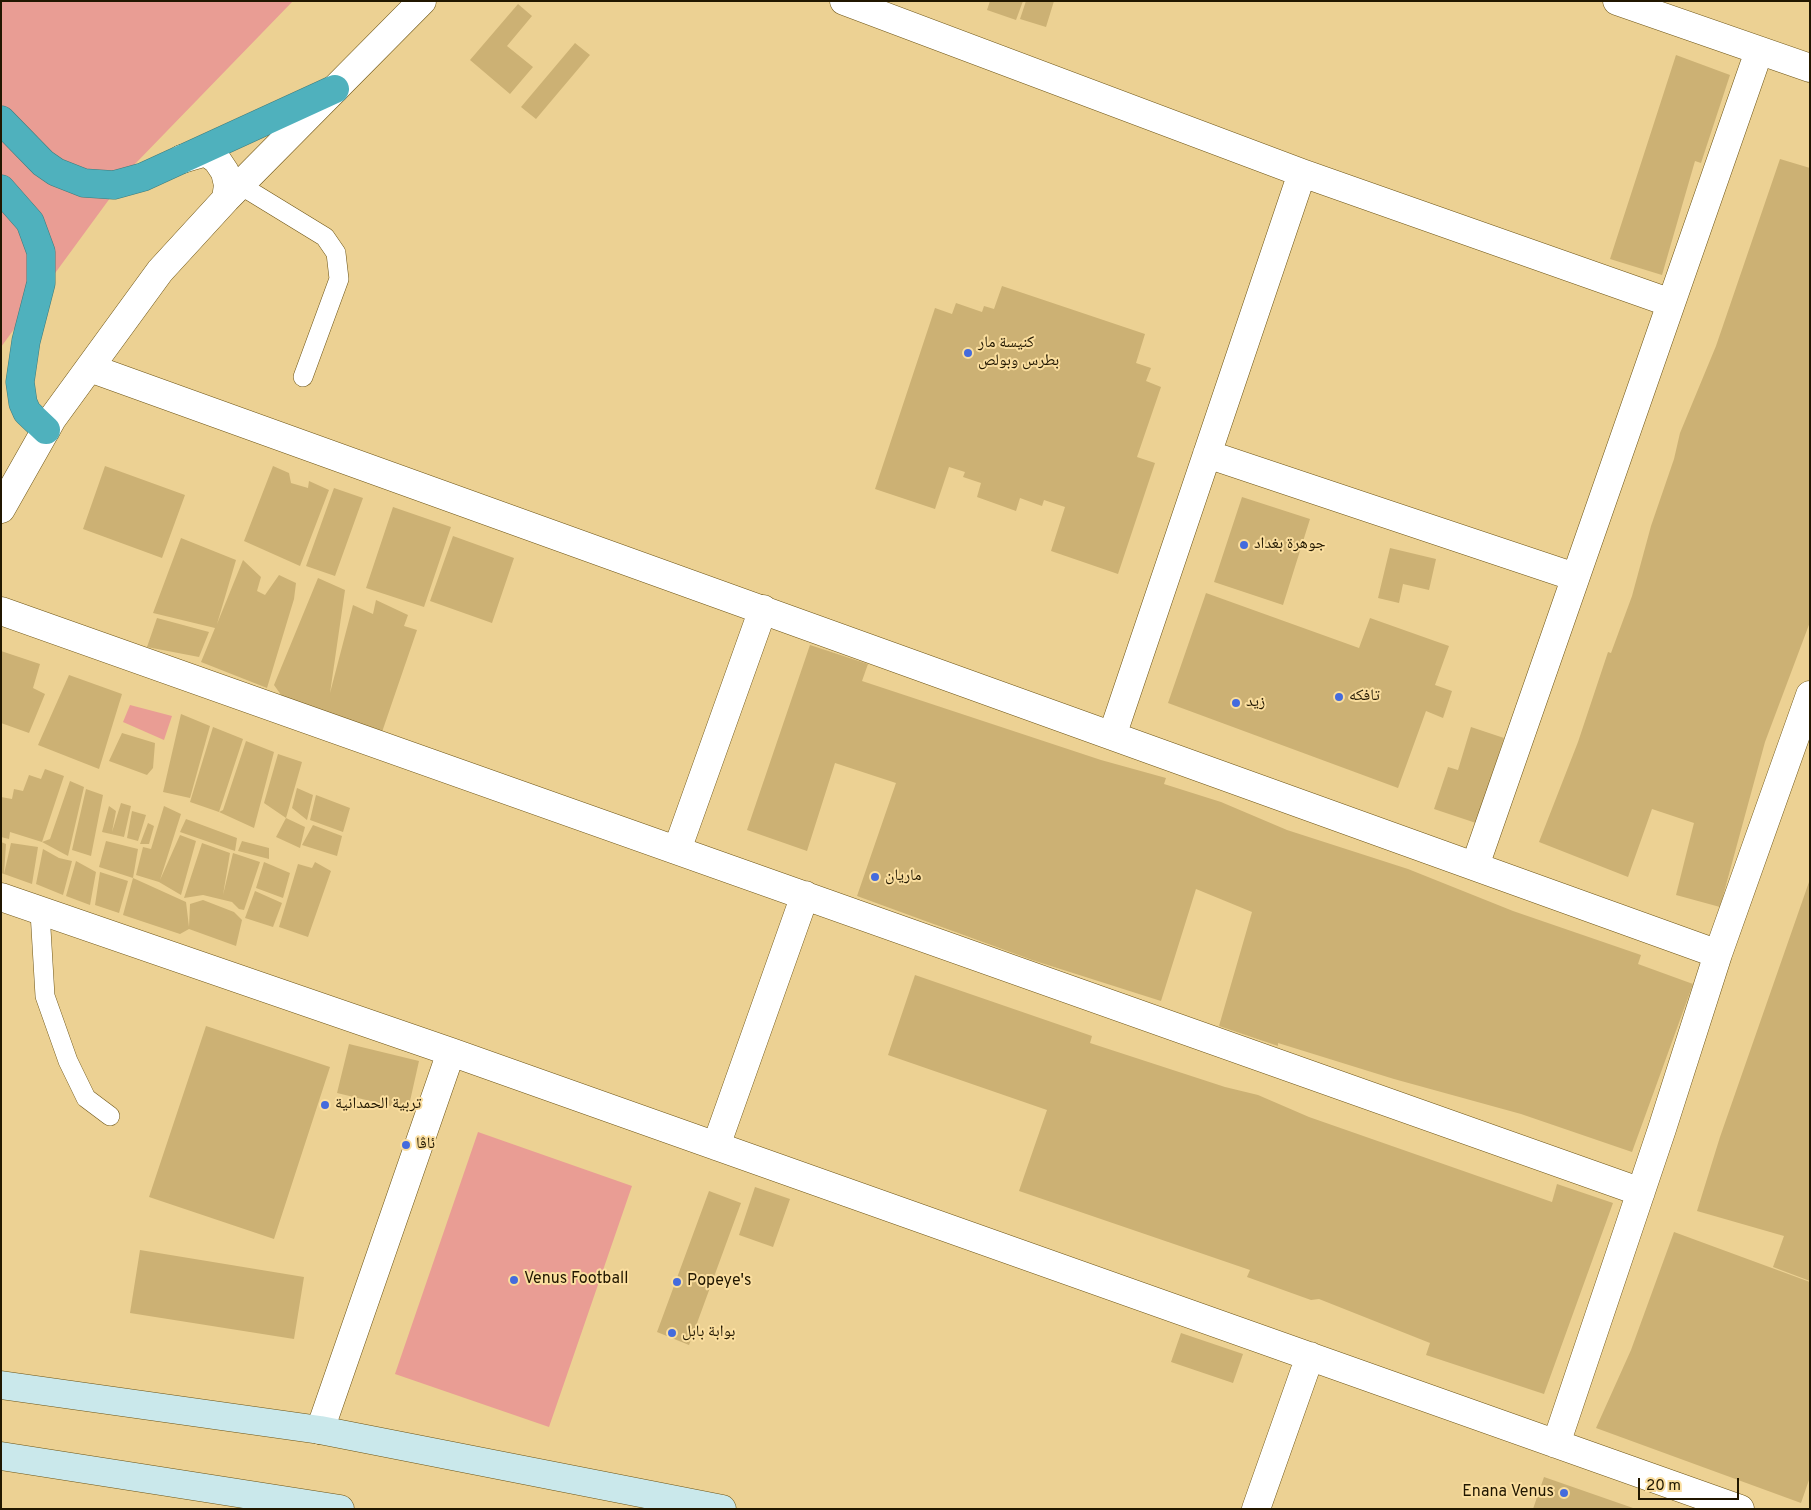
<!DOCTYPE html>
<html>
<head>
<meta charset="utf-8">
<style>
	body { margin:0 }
	#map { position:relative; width:1811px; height:1510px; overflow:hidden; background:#ecd193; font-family:Overpass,sans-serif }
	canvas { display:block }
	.frame { position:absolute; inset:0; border:2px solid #211700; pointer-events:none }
	.scale { position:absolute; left:1638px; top:1478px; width:101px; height:22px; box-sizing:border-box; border:2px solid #211700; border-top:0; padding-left:6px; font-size:15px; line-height:18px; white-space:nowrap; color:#211700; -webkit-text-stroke:4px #fade9f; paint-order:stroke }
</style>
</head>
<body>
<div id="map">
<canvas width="1811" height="1510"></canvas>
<div class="frame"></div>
<div class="scale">20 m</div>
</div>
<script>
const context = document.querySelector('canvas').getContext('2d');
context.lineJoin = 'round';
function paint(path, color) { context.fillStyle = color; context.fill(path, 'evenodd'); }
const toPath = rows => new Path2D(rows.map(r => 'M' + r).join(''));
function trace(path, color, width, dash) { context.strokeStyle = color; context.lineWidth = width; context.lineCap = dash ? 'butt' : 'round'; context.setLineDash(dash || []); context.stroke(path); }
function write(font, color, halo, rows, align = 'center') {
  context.font = font + ' Overpass,"Noto Naskh Arabic",sans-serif'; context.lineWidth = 4; context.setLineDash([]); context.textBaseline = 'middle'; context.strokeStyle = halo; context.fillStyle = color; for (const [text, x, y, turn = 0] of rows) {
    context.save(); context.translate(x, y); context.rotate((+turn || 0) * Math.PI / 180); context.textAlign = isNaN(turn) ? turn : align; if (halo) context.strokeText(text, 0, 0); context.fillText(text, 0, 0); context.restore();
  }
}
const green = toPath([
	[1,1,293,1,135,164,1,347],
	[130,705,172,716,164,740,123,722],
	[478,1132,632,1186,549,1427,395,1374]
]);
const building = toPath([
	[990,1,1023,1,1016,20,987,10],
	[1026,1,1054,1,1046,27,1020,19],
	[518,4,532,16,507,46,533,67,510,94,470,60],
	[575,43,590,55,536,119,521,107],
	[1676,55,1730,75,1701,163,1695,161,1662,275,1610,259],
	[1780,159,1810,168,1810,622,1765,742,1720,907,1676,895,1694,823,1652,809,1628,877,1539,842,1578,742,1608,652,1611,653,1632,596,1651,526,1674,459,1680,433,1716,346],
	[1002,286,1145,334,1136,363,1151,368,1146,381,1161,387,1137,457,1155,463,1118,574,1051,551,1065,507,1044,500,1042,506,1020,498,1016,511,977,497,981,483,963,477,965,472,949,467,935,509,875,489,935,308,952,314,956,303,982,312,984,306,994,309],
	[105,466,185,495,162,558,83,529],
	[273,466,289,473,291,483,308,488,309,481,329,490,300,566,244,541],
	[334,488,363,498,335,576,306,566],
	[1242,497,1310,519,1283,605,1214,582],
	[393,507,451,527,424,607,366,588],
	[453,536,514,558,492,623,430,601],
	[181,538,236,560,217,624,243,560,261,577,257,591,265,595,279,575,296,583,294,599,267,688,201,662,215,628,153,613],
	[1390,548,1436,559,1429,590,1403,584,1399,603,1378,598],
	[318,578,345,590,330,693,353,605,373,614,376,600,408,615,404,626,417,630,382,732,294,713,274,685],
	[1206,593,1359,648,1370,618,1449,646,1435,685,1452,691,1443,718,1426,711,1398,788,1168,703],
	[157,618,209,632,199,657,147,647],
	[810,645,868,664,862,681,1101,760,1166,778,1164,784,1221,802,1287,830,1408,869,1513,911,1641,955,1638,964,1693,984,1632,1152,1521,1114,1394,1079,1278,1043,1278,1046,1219,1026,1252,912,1196,889,1161,1001,1032,960,857,896,896,783,835,763,807,851,747,830],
	[1,651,40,664,33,688,45,694,29,733,1,723],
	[69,675,122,694,99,769,38,745],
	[181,714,210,726,190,798,163,792],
	[213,727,243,739,219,812,223,810,246,741,274,752,254,828,219,812,190,802],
	[1471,727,1504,738,1476,823,1434,809,1448,767,1458,770],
	[122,733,155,743,153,768,147,775,109,761],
	[278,754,302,762,286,818,264,803],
	[45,769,64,776,42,842,50,839,70,781,84,787,68,856,42,842,10,832,9,839,1,837,1,797,12,799,14,789,23,791,29,775,41,779],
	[297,788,313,795,307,820,292,808],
	[86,789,103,795,91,856,72,850],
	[316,795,350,808,343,832,310,820],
	[121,803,131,806,124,837,102,832,109,806,116,811,112,832],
	[164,806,181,814,160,880,180,835,196,841,181,895,159,882,136,875,143,847,151,849],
	[132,811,146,815,138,841,127,838],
	[286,818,305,827,300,848,276,837],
	[186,819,237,838,235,851,180,832],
	[148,823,154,826,149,844,140,844],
	[313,825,342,836,337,856,302,845],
	[106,841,138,849,133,878,99,867],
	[242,841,269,848,269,859,238,851],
	[1,842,6,844,4,874,1,873],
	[11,843,38,847,32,884,4,874],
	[202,843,230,853,223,895,233,853,260,862,244,910,239,909,232,902,203,895,184,898],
	[43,849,59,858,72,861,63,895,36,884],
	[76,861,96,872,90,905,66,896],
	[264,862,290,873,283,898,256,888],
	[315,862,331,871,308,937,279,927,298,864,312,868],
	[100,872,128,881,119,913,95,905],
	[133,878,186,902,189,927,190,904,203,900,234,912,242,920,236,946,189,929,180,934,123,915],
	[1809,882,1810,882,1810,1281,1773,1267,1784,1236,1697,1211,1720,1137],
	[255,891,282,903,273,927,245,918],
	[915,975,1092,1036,1090,1043,1225,1087,1258,1095,1309,1117,1552,1202,1557,1184,1613,1203,1544,1394,1426,1355,1430,1343,1319,1299,1311,1300,1247,1277,1250,1270,1019,1191,1047,1110,888,1055],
	[206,1026,330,1067,274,1239,149,1197],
	[349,1044,419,1061,408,1110,337,1093],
	[755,1187,790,1199,773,1247,739,1235],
	[709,1191,741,1203,689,1345,657,1332],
	[1674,1232,1810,1282,1810,1477,1801,1503,1596,1428,1631,1350],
	[140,1250,304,1277,294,1339,130,1313],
	[1181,1333,1243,1354,1233,1383,1171,1362],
	[1544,1477,1633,1508,1633,1509,1533,1509]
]);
const lane = toPath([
	[240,185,325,237,336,253,339,279,303,377],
	[40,912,45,996,68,1061,86,1098,110,1116]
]);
const street = toPath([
	[844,1,1302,173,1671,303],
	[1617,1,1810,68],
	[182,159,206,152,217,160,225,172,228,185,226,199],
	[90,368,1718,954],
	[1207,454,1575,577],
	[1,509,52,419,160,271,226,199,422,1],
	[1,611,1641,1192],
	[1112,736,1302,173],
	[677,850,763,609],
	[1475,866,1759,51],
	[1,897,451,1052,1740,1509],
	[716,1146,805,895],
	[320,1430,451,1052],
	[1556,1444,1662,1129,1718,954,1810,695],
	[1256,1509,1310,1356]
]);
const secondary = toPath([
	[1,1385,320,1430,722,1509],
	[1,1456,340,1509]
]);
const highway = toPath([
	[1,120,43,163,56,172,84,183,114,185,143,177,335,89],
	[1,189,30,222,41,252,41,283,26,341,20,382,23,403,27,412,46,430]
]);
const markers = [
	[968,353,5,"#446bdd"],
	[1244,545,5,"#446bdd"],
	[1339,697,5,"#446bdd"],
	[1236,703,5,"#446bdd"],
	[875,877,5,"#446bdd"],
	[325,1105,5,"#446bdd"],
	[406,1145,5,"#446bdd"],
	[514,1280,5,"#446bdd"],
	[677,1282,5,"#446bdd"],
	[672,1333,5,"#446bdd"],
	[1564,1493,5,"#446bdd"]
];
const poiNames = [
	["كنيسة مار",978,344],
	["بطرس وبولص",978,362],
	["جوهرة بغداد",1254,545],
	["تافكه",1349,697],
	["زيد",1246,703],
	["ماريان",885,877],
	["تربية الحمدانية",335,1105],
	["ئاڤا",416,1145],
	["Venus Football",524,1280],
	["Popeye's",687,1282],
	["بوابة بابل",682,1333],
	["Enana Venus",1554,1493,"right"]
];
paint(green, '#e99d94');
paint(building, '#ccb174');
trace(lane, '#6d5414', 20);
trace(street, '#6d5414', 29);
trace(secondary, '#6d5414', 29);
trace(highway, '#3f7b7b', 29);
trace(lane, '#fff', 19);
trace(street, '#fff', 28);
trace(secondary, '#cae8eb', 28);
trace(highway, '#4fb1bd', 28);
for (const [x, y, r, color] of markers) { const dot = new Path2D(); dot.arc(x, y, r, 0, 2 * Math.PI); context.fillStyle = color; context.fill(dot); trace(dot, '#fade9f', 2); }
write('16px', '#211700', '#fade9f', poiNames, 'left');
</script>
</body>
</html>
